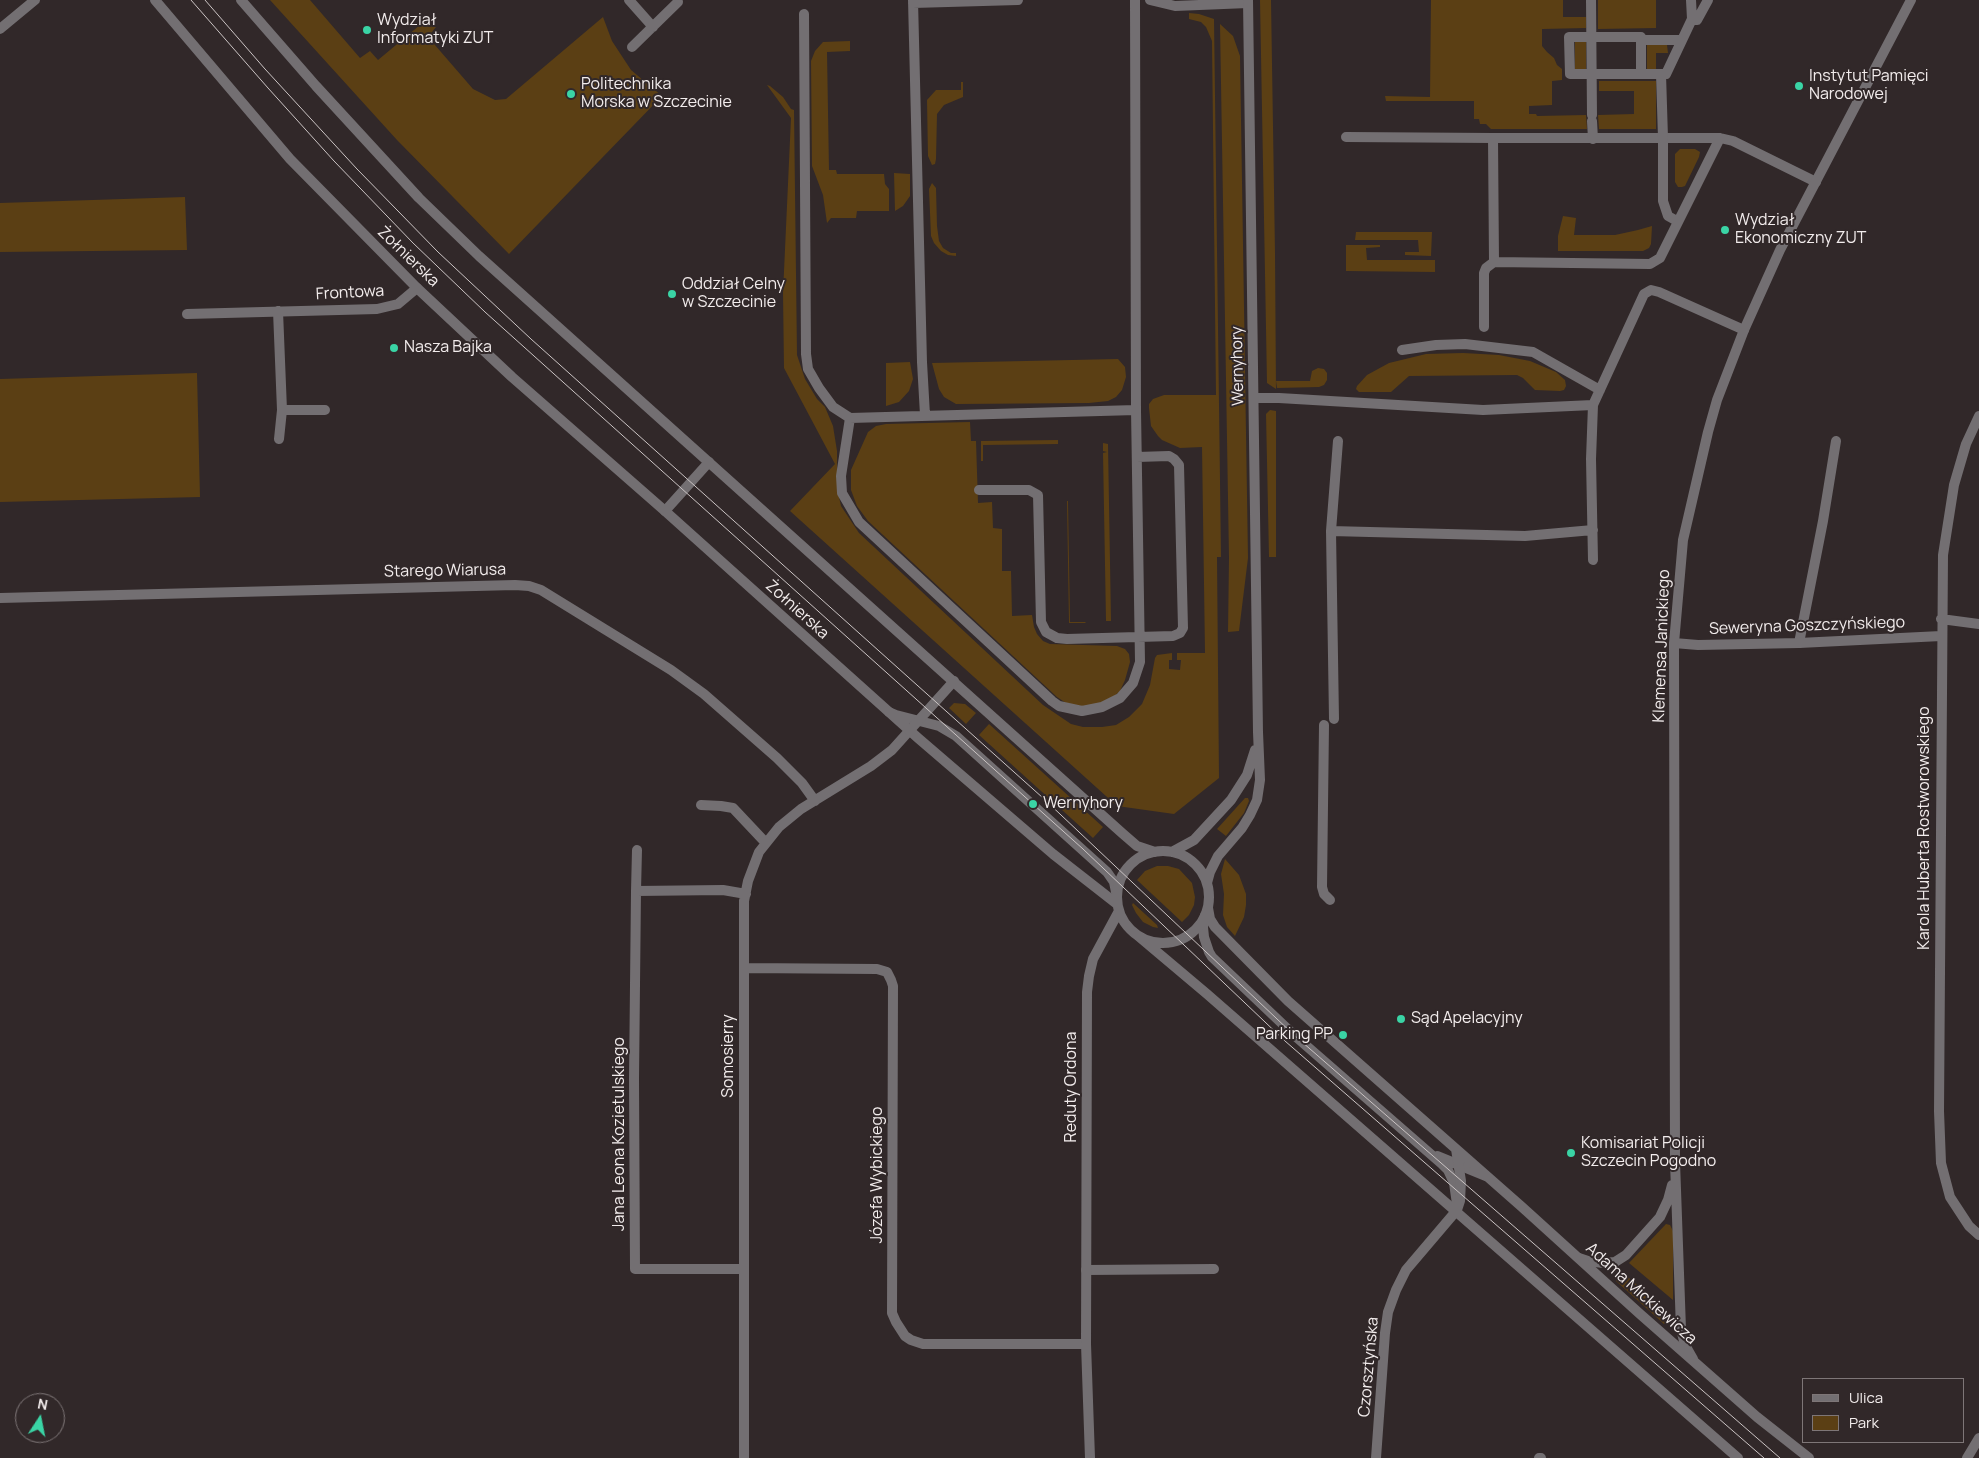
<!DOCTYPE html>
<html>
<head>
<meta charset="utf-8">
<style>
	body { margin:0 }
	#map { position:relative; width:1979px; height:1458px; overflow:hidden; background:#312829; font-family:Manrope,sans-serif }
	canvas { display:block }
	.legend { position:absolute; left:1802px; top:1378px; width:162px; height:65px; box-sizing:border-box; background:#312829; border:1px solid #7e7677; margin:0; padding:6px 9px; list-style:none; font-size:15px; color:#f2ecec }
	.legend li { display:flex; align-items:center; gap:10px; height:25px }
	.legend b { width:25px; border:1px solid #7e7677 }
	.north { position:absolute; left:15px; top:1393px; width:50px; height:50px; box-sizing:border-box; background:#312829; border:1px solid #7e7677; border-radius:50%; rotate:11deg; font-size:14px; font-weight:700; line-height:20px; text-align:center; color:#f2ecec }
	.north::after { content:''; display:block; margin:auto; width:18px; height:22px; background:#3ad4a5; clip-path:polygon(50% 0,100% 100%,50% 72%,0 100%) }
</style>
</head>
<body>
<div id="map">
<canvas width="1979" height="1458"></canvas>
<ul class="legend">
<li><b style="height:6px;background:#736f72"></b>Ulica</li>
<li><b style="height:14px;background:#5b3f14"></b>Park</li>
</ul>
<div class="north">N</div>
</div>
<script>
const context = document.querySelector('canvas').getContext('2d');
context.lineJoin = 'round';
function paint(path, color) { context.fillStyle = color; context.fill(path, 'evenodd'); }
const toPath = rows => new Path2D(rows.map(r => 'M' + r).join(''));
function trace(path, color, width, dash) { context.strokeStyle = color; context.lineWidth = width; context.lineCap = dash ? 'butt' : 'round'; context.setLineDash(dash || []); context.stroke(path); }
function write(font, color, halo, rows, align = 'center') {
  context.font = font + ' Manrope,sans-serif'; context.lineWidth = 4; context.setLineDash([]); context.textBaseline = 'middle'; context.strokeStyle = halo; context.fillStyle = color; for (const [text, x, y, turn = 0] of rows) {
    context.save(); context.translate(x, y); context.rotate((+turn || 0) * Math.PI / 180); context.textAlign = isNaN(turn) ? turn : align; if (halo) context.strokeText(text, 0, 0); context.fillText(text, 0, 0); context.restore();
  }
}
const green = toPath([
	[270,0,310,0,360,58,370,51,378,60,420,25,436,27,428,37,473,89,495,100,506,99,603,17,612,41,631,70,662,96,509,254,397,140],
	[1260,0,1271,0,1275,253,1276,389,1267,383],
	[1431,0,1563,0,1563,17,1586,17,1586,28,1542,29,1542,46,1547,52,1554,58,1557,65,1562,69,1562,80,1552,81,1552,105,1529,106,1529,114,1536,114,1537,116,1586,115,1587,129,1491,129,1486,124,1480,124,1479,119,1474,119,1474,101,1386,101,1385,96,1430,97],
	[1598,0,1656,0,1656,28,1598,29],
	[1189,13,1199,14,1214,19,1221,557,1217,557,1219,778,1174,814,1117,806,790,511,835,464,784,368,783,293,791,118,767,85,770,86,783,97,791,109,794,110,797,355,805,379,817,399,825,407,833,426,837,451,837,488,841,506,859,533,1043,705,1071,724,1083,727,1102,727,1116,725,1129,717,1142,704,1150,685,1155,658,1157,655,1172,653,1172,660,1169,660,1169,669,1180,670,1181,660,1177,660,1177,653,1205,653,1202,447,1180,448,1162,440,1158,436,1151,426,1149,408,1149,404,1153,399,1164,395,1216,395,1212,41,1206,27,1201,22,1189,19],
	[1220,24,1233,36,1240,56,1248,558,1239,631,1228,632,1229,558],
	[850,41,850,51,827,52,829,170,836,170,837,174,884,174,885,184,889,189,889,211,857,211,856,218,831,218,827,223,823,195,812,166,811,61,815,51,823,42],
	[1575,42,1586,42,1586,69,1575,69],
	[1647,45,1667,45,1668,53,1656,53,1656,70,1647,71],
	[1599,81,1656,81,1656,129,1599,129,1598,115,1634,114,1634,91,1599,91],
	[961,82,963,82,963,97,944,105,937,114,936,159,935,164,932,165,928,156,927,100,936,90,961,90],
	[1680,149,1695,149,1700,152,1699,157,1685,186,1682,187,1678,187,1675,182,1675,154],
	[894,173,910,174,910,196,903,206,895,211],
	[932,183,936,188,937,226,939,241,943,248,951,253,956,253,956,256,948,255,941,251,934,243,931,236,929,189],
	[185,197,187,250,0,252,0,203],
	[1563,216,1576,218,1574,235,1615,235,1638,230,1652,226,1651,244,1649,248,1643,251,1558,251,1558,236],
	[1356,232,1432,232,1431,256,1405,255,1405,252,1419,252,1418,240,1355,240],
	[1346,245,1380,245,1380,247,1366,248,1367,260,1435,260,1435,272,1346,271],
	[1463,353,1499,355,1530,361,1556,372,1565,380,1566,386,1564,390,1560,391,1535,390,1523,378,1517,375,1409,376,1391,392,1359,392,1356,389,1357,386,1367,375,1389,363,1426,354],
	[1118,359,1125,367,1126,377,1122,390,1116,397,1108,401,1089,403,956,404,944,397,939,389,932,363],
	[910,362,913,379,909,391,899,402,886,406,886,363],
	[1318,368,1324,369,1327,373,1327,380,1324,385,1319,387,1277,388,1276,381,1310,381,1312,371],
	[197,373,200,497,0,502,0,379],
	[1270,410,1276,411,1276,557,1269,557,1266,414],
	[970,422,971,441,976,441,978,503,992,502,993,528,1002,529,1002,571,1011,571,1012,616,1032,615,1034,627,1037,634,1043,641,1050,644,1117,646,1125,649,1129,654,1130,662,1125,680,1120,691,1109,701,1085,707,1066,703,1057,697,868,521,857,506,851,490,851,470,868,432,876,426,886,424],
	[1058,440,1058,444,983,445,983,461,981,461,981,441],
	[1103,443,1108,444,1111,621,1106,621,1103,453,1107,452,1103,451],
	[1067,501,1068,501,1070,622,1086,622,1085,623,1069,623],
	[954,703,965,704,976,713,966,724,949,708],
	[989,724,1103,827,1093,838,979,735],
	[1245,798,1248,798,1249,801,1244,813,1226,836,1217,829],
	[1225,859,1239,875,1246,894,1246,905,1244,917,1235,936,1227,927,1223,915,1224,894,1221,874],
	[1157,866,1168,866,1179,869,1192,883,1195,897,1194,905,1189,915,1182,922,1137,880,1145,871],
	[1133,903,1157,925,1158,928,1153,927,1143,922,1136,913,1132,905],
	[1666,1224,1670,1225,1673,1231,1673,1300,1629,1263],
	[1621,1271,1673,1316,1671,1322,1664,1324,1616,1281,1616,1277]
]);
const service = toPath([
	[629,0,653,27],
	[913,0,922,362,925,415],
	[1150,0,1175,6,1248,3],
	[913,3,1018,0],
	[804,14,806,354,808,369,819,388,833,407,850,418,1136,410],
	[0,29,35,0],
	[632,47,678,2],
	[1346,137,1493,138],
	[1663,138,1663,201,1668,216,1677,221],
	[1494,262,1493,138,1720,138,1733,141,1816,182],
	[1484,327,1484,273,1486,268,1494,262,1650,264,1660,258,1720,138],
	[1402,350,1436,345,1465,344,1533,352,1600,390],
	[1254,398,1279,398,1483,410,1593,405],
	[850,418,841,476,842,493,859,522,1052,701,1059,706,1082,711,1102,707,1120,698,1133,683,1140,662,1136,410,1135,0],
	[979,490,1029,490,1038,495,1041,622,1046,632,1057,638,1067,639,1173,636,1180,633,1183,628,1179,465,1174,459,1169,456,1137,457],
	[1331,531,1525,536,1593,530],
	[1593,560,1591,459,1593,405,1644,294,1651,290,1659,292,1744,330],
	[1799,643,1823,521,1836,441],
	[889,712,896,715,939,726,956,736,1107,872,1114,882,1117,897],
	[1334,719,1331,531,1338,441],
	[1324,725,1322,887,1324,894,1330,900],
	[1205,915,1203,927,1204,937,1209,952,1212,957,1294,1035,1442,1164,1448,1170,1454,1183,1457,1204],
	[1437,1156,1486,1176],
	[1539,1458,1541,1458]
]);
const pedestrian = toPath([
	[1591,0,1592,115],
	[1692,19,1697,20,1708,0],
	[1641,40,1641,74],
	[1661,74,1666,74,1692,19,1691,0],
	[1592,121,1593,139],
	[1663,138,1661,74,1570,74,1569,37,1641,37,1641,40,1681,40]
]);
const minor = toPath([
	[278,311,282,410,279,439],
	[187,314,377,309,398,304,417,288],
	[282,410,325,410],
	[1979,416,1966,444,1954,485,1943,555,1939,1111,1941,1163,1950,1197,1969,1226,1979,1235],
	[665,511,709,462],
	[0,598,515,585,529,586,541,590,671,670,704,694,777,758,802,783,815,801],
	[1941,619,1979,624],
	[1674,643,1698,645,1799,643,1941,636],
	[701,805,721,806,733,808,765,842],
	[636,891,637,850],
	[744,968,877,969,887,972,891,980,893,986,892,1313,896,1322,905,1336,911,1340,923,1344,1086,1344],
	[1579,1258,1588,1261,1603,1263,1615,1262,1626,1255,1660,1217,1668,1200,1672,1185],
	[744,1269,635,1269,634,1079,636,891,723,890,746,894],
	[1086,1270,1214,1269],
	[1693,1359,1685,1345,1681,1329,1675,1162,1674,643,1683,540,1708,432,1717,400,1744,330,1780,250,1911,0],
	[744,1458,744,901,748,881,759,852,779,827,801,809,871,766,892,750,954,681],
	[1967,1458,1979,1438]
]);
const tertiary = toPath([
	[155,0,290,159,417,288,512,377,665,511,918,738,1053,854,1117,904],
	[241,0,316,86,419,198,479,256,1122,833,1137,846,1155,852],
	'1117 897a46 46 0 1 1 92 0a46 46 0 1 1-92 0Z',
	[1172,852,1194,840,1231,800,1247,775,1255,750],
	[1207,883,1210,872,1218,856,1242,828,1250,815,1257,800,1260,780,1258,732,1248,0],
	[1208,908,1210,919,1215,927,1288,1001,1522,1207,1640,1314,1757,1417,1809,1458],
	[1137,935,1207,994,1738,1458],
	[1090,1458,1086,1344,1087,992,1089,976,1093,959,1119,911],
	[1376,1458,1385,1333,1388,1312,1396,1290,1406,1270,1457,1210,1460,1201,1461,1181,1456,1149]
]);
const tram = toPath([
	[191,0,268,88,334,161,413,243,485,312,1083,849,1285,1041,1764,1458],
	[205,0,265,69,357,169,438,252,531,339,1043,798,1294,1035,1780,1458]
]);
const markers = [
	[367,30,5,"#3ad4a5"],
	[1799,86,5,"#3ad4a5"],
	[571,94,5,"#3ad4a5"],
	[1725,230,5,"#3ad4a5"],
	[672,294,5,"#3ad4a5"],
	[394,348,5,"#3ad4a5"],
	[1033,804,5,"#3ad4a5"],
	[1401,1019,5,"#3ad4a5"],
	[1343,1035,5,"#3ad4a5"],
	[1571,1153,5,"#3ad4a5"]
];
const poiNames = [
	["Wydział",377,21],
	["Informatyki ZUT",377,39],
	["Instytut Pamięci",1809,77],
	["Narodowej",1809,95],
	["Politechnika",581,85],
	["Morska w Szczecinie",581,103],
	["Wydział",1735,221],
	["Ekonomiczny ZUT",1735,239],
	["Oddział Celny",682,285],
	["w Szczecinie",682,303],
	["Nasza Bajka",404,348],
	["Wernyhory",1043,804],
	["Sąd Apelacyjny",1411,1019],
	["Parking PP",1333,1035,"right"],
	["Komisariat Policji",1581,1144],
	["Szczecin Pogodno",1581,1162]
];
const streetNames = [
	["Żołnierska",408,257,44],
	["Frontowa",350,293,-3],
	["Wernyhory",1238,366,-91],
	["Starego Wiarusa",445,571,-1],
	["Żołnierska",797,610,42],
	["Seweryna Goszczyńskiego",1807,626,-2],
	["Klemensa Janickiego",1662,646,-88],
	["Karola Huberta Rostworowskiego",1925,828,-90],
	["Somosierry",729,1056,-90],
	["Reduty Ordona",1072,1087,-90],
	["Jana Leona Kozietulskiego",620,1134,-90],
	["Józefa Wybickiego",878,1175,-90],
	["Adama Mickiewicza",1641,1294,42],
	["Czorsztyńska",1369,1367,-85]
];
paint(green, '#5b3f14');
trace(service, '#736f72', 10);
trace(pedestrian, '#736f72', 10);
trace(minor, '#736f72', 10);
trace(tertiary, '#736f72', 10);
trace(tram, '#cbc4c4', 1);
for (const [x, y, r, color] of markers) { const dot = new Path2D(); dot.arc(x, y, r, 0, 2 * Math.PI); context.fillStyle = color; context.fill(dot); trace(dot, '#312829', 2); }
write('16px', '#f2ecec', '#312829', poiNames, 'left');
write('16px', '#f2ecec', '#312829', streetNames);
</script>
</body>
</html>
